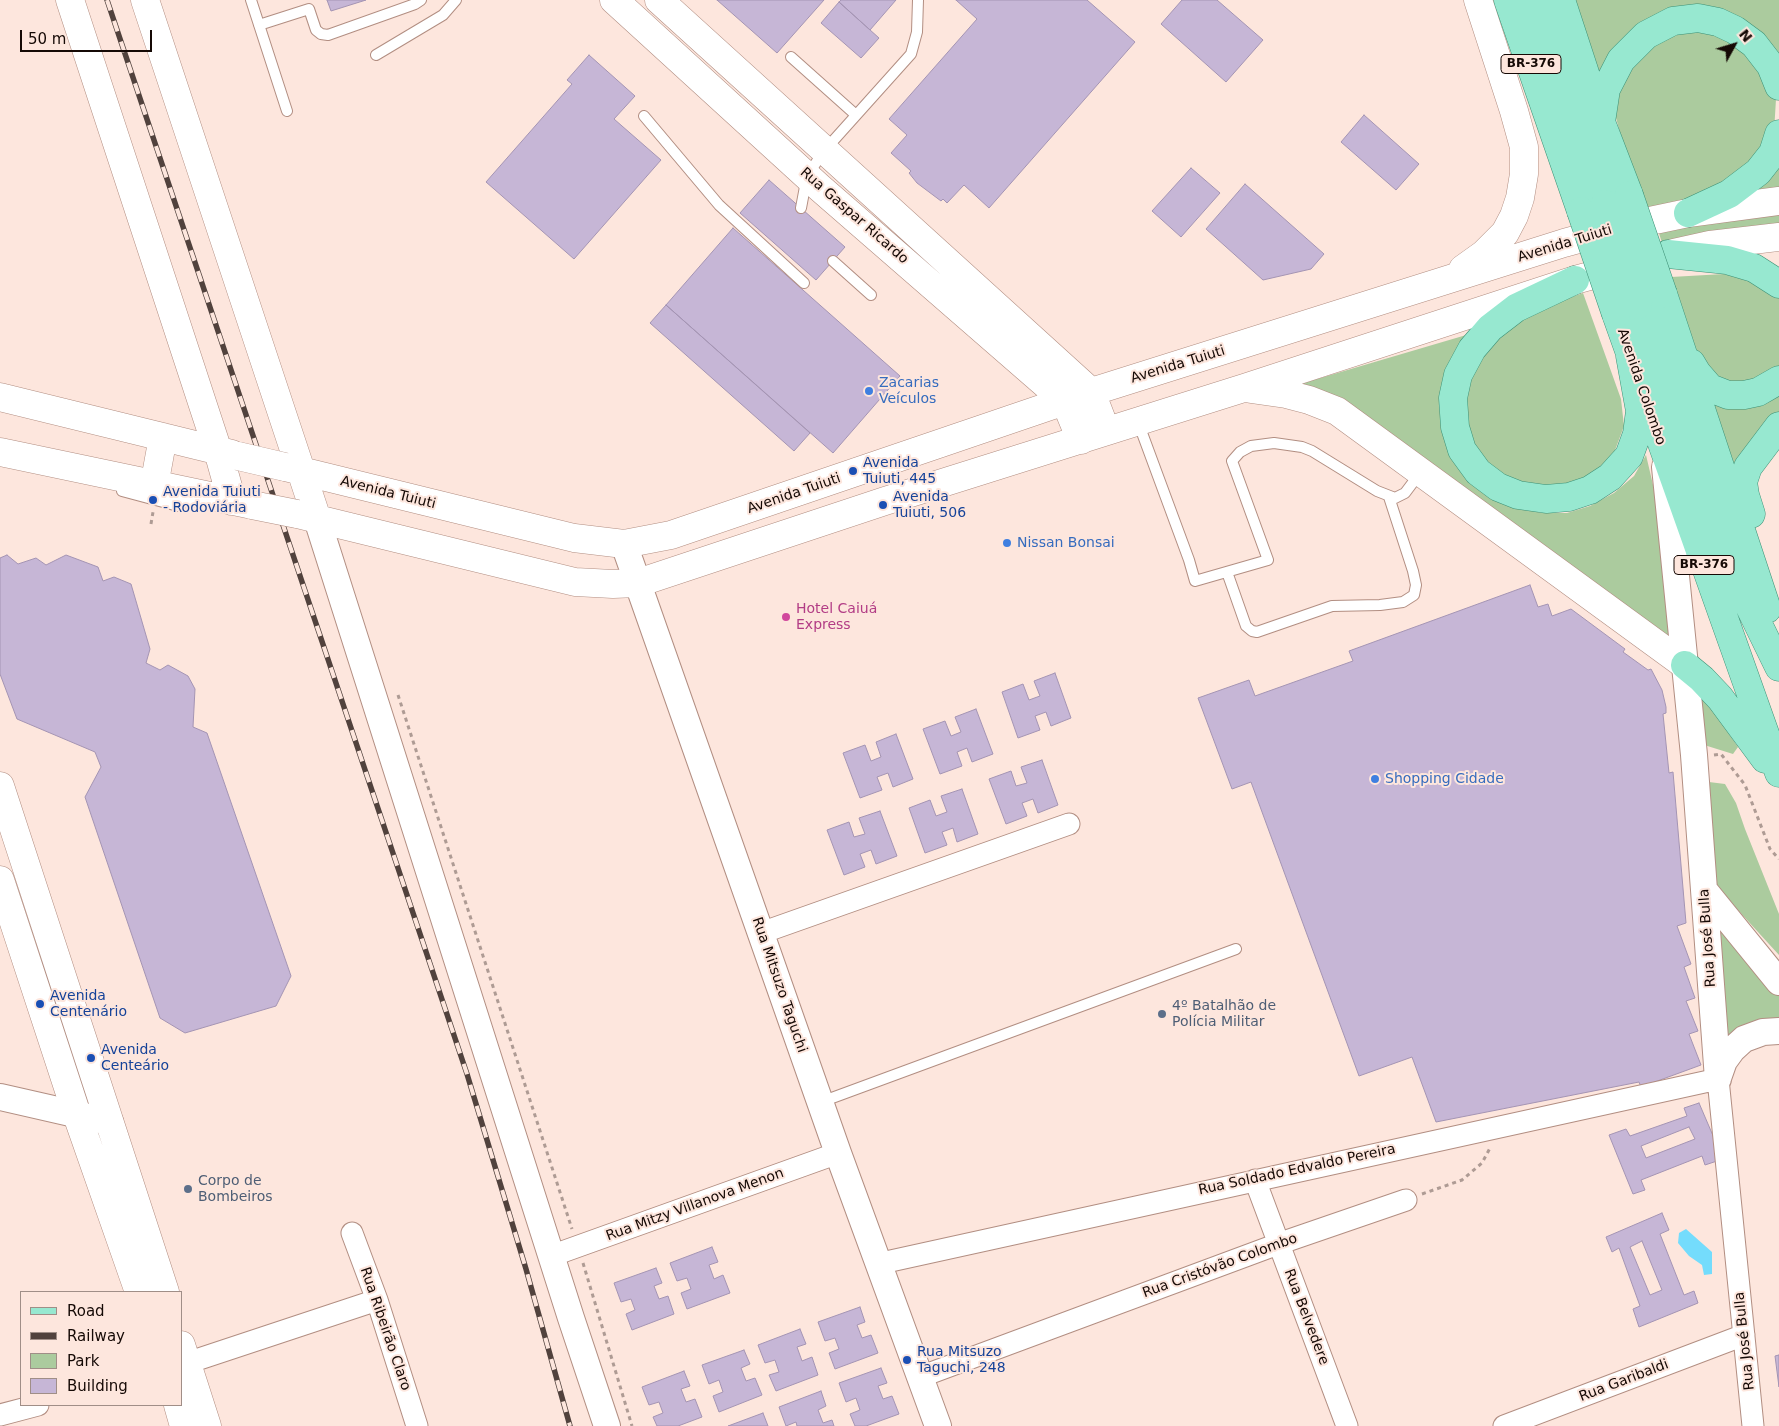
<!DOCTYPE html>
<html>
<head>
<meta charset="utf-8">
<style>
	body { margin:0 }
	#map { position:relative; width:1779px; height:1426px; overflow:hidden; background:#fde6dd; font-family:"DejaVu Sans",sans-serif }
	canvas { display:block }
	.legend { position:absolute; left:20px; top:1291px; width:162px; height:115px; box-sizing:border-box; background:#fde6dd; border:1px solid #a08e87; margin:0; padding:6px 9px; list-style:none; font-size:15px; color:#150905 }
	.legend li { display:flex; align-items:center; gap:10px; height:25px }
	.legend b { width:25px; border:1px solid #a08e87 }
	.north { position:absolute; left:1709px; top:20px; width:50px; height:50px; -webkit-text-stroke:4px #fde6dd; paint-order:stroke; rotate:51deg; font-size:14px; font-weight:700; line-height:20px; text-align:center; color:#150905 }
	.north::after { content:''; display:block; margin:auto; width:18px; height:22px; background:#150905; clip-path:polygon(50% 0,100% 100%,50% 72%,0 100%) }
	.scale { position:absolute; left:20px; top:30px; width:132px; height:22px; box-sizing:border-box; border:2px solid #150905; border-top:0; padding-left:6px; font-size:15px; line-height:18px; white-space:nowrap; color:#150905; -webkit-text-stroke:4px #fde6dd; paint-order:stroke }
</style>
</head>
<body>
<div id="map">
<canvas width="1779" height="1426"></canvas>
<ul class="legend">
<li><b style="height:6px;background:#97e8d0"></b>Road</li>
<li><b style="height:6px;background:#51423d"></b>Railway</li>
<li><b style="height:14px;background:#abcb9e"></b>Park</li>
<li><b style="height:14px;background:#c6b6d6"></b>Building</li>
</ul>
<div class="north">N</div>
<div class="scale">50 m</div>
</div>
<script>
const context = document.querySelector('canvas').getContext('2d');
context.lineJoin = 'round';
function paint(path, color) { context.fillStyle = color; context.fill(path, 'evenodd'); }
const toPath = rows => new Path2D(rows.map(r => 'M' + r).join(''));
function trace(path, color, width, dash) { context.strokeStyle = color; context.lineWidth = width; context.lineCap = dash ? 'butt' : 'round'; context.setLineDash(dash || []); context.stroke(path); }
function write(font, color, halo, rows, align = 'center') {
  context.font = font + ' "DejaVu Sans",sans-serif'; context.lineWidth = 4; context.setLineDash([]); context.textBaseline = 'middle'; context.strokeStyle = halo; context.fillStyle = color; for (const [text, x, y, turn = 0] of rows) {
    context.save(); context.translate(x, y); context.rotate((+turn || 0) * Math.PI / 180); context.textAlign = isNaN(turn) ? turn : align; if (halo) context.strokeText(text, 0, 0); context.fillText(text, 0, 0); context.restore();
  }
}
const green = toPath([
	[1569,0,1779,0,1779,66,1689,10,1598,82],
	[1706,31,1736,44,1766,75,1776,99,1774,132,1764,160,1721,191,1641,209,1613,107,1613,88,1637,56,1676,32],
	[1779,160,1779,192,1755,195,1777,164],
	[1779,211,1779,230,1663,246,1657,227],
	[1724,274,1759,280,1779,292,1779,375,1740,389,1700,371,1671,277],
	[1583,293,1621,399,1624,426,1614,453,1597,471,1577,483,1527,487,1502,476,1478,452,1465,425,1462,392,1491,339,1534,310],
	[1473,333,1445,410,1517,507,1542,513,1567,513,1590,506,1614,493,1634,476,1646,455,1665,536,1669,646,1300,384],
	[1779,396,1779,416,1733,474,1712,402,1758,404],
	[1697,695,1709,704,1738,747,1733,754,1701,744],
	[1701,781,1725,784,1736,803,1745,829,1779,914,1779,955,1715,885],
	[1705,891,1779,982,1779,1031,1724,1061]
]);
const water = toPath([
	[1686,1229,1712,1252,1712,1274,1704,1275,1702,1265,1689,1256,1678,1243,1679,1233]
]);
const building = toPath([
	[327,0,366,0,331,11,327,0],
	[717,0,824,0,777,53,717,0],
	[841,0,896,0,870,30,839,2,841,0],
	[956,0,1087,0,1135,42,989,208,964,185,947,203,943,199,941,201,917,183,909,173,911,171,891,153,907,135,889,119,977,19,956,0],
	[1182,0,1217,0,1263,40,1226,82,1161,24,1182,0],
	[839,2,879,38,861,58,821,23,839,2],
	[589,55,635,96,614,119,661,160,574,259,486,182,572,84,567,80,589,55],
	[1364,115,1419,164,1396,190,1341,142,1364,115],
	[1191,168,1220,193,1181,237,1152,211,1191,168],
	[769,180,845,247,816,280,740,213,769,180],
	[1245,184,1324,254,1311,269,1263,280,1206,229,1245,184],
	[733,228,900,376,833,453,666,305,733,228],
	[666,305,810,433,794,451,650,323,666,305],
	[7,555,18,564,36,558,46,565,66,555,98,567,103,581,114,577,131,584,150,649,146,663,160,670,168,665,188,676,195,689,193,727,207,733,291,976,276,1006,185,1033,160,1018,85,797,101,767,95,752,17,719,0,674,0,558,7,555],
	[1530,585,1538,607,1548,604,1552,616,1571,609,1625,649,1623,652,1648,670,1651,669,1662,690,1666,707,1666,713,1663,714,1669,773,1673,772,1686,923,1677,926,1691,964,1684,967,1695,998,1686,1001,1698,1031,1689,1034,1701,1065,1641,1087,1639,1082,1436,1122,1412,1057,1359,1076,1251,782,1232,789,1198,698,1249,680,1255,696,1353,661,1349,651,1530,585],
	[1055,673,1071,718,1051,726,1046,712,1035,716,1040,730,1018,738,1002,692,1023,684,1029,700,1040,696,1034,681,1055,673],
	[976,709,993,754,972,762,967,748,957,752,962,766,940,774,923,729,945,721,951,736,961,732,955,717,976,709],
	[896,734,913,779,893,787,888,773,877,777,882,790,860,798,843,753,865,745,871,761,881,757,876,742,896,734],
	[1042,760,1058,805,1038,813,1033,799,1022,803,1027,816,1006,824,989,779,1011,771,1016,786,1027,783,1021,767,1042,760],
	[962,789,978,834,957,842,953,828,942,832,947,845,925,853,909,808,930,800,936,816,947,812,941,796,962,789],
	[880,811,897,856,876,864,871,850,860,854,865,867,844,875,827,830,849,822,854,837,865,834,859,818,880,811],
	[1699,1103,1723,1159,1705,1165,1702,1156,1641,1180,1645,1190,1633,1194,1609,1135,1626,1129,1630,1136,1687,1116,1684,1108,1699,1103],
	[1689,1127,1695,1139,1646,1158,1641,1146,1689,1127],
	[1662,1213,1669,1230,1660,1234,1684,1295,1694,1291,1698,1303,1639,1327,1633,1309,1640,1306,1619,1248,1612,1252,1606,1237,1662,1213],
	[1642,1241,1662,1290,1650,1295,1630,1247,1642,1241],
	[712,1247,718,1262,709,1265,714,1279,723,1275,730,1293,687,1309,681,1293,691,1289,687,1278,677,1281,670,1263,712,1247],
	[656,1268,662,1283,654,1286,659,1299,668,1296,674,1314,632,1330,626,1314,635,1310,631,1299,621,1302,614,1283,656,1268],
	[860,1307,865,1322,857,1325,862,1338,871,1335,878,1353,835,1369,829,1353,839,1349,835,1338,825,1341,818,1322,860,1307],
	[800,1329,806,1344,797,1347,802,1361,812,1357,818,1375,776,1391,769,1375,779,1372,775,1360,765,1363,758,1345,800,1329],
	[744,1350,750,1364,741,1368,746,1381,755,1378,762,1395,719,1412,713,1396,723,1392,719,1380,709,1384,702,1365,744,1350],
	[1779,1355,1779,1387,1775,1356,1779,1355],
	[881,1368,887,1383,878,1386,883,1399,892,1396,899,1414,866,1426,855,1426,850,1414,860,1410,856,1398,846,1402,839,1383,881,1368],
	[684,1371,690,1386,681,1389,686,1402,695,1399,702,1417,678,1426,657,1426,653,1417,663,1413,659,1402,649,1405,642,1387,684,1371],
	[821,1391,826,1406,818,1410,823,1423,832,1420,834,1426,797,1426,796,1422,786,1426,779,1407,821,1391],
	[763,1413,768,1426,728,1426,763,1413]
]);
const path = toPath([
	[151,524,153,512],
	[398,695,572,1229],
	[1714,755,1721,754,1745,785,1770,849,1779,859],
	[1422,1194,1462,1180,1482,1163,1490,1148],
	[583,1263,632,1426]
]);
const service = toPath([
	[251,0,287,111],
	[259,25,309,9,316,30,321,34,328,35,415,4,421,0],
	[376,55,443,15,456,0],
	[791,57,856,115],
	[644,116,719,205,804,283],
	[801,208,807,176,824,151,911,54,917,32,918,0],
	[833,261,871,295],
	[1138,422,1189,560,1195,581,1268,560,1232,461,1240,452,1251,446,1274,443,1302,447,1312,451,1377,491,1395,498,1405,493,1420,473],
	[122,491,178,506,193,497],
	[1227,572,1246,626,1252,631,1257,632,1332,606,1380,605,1403,602,1414,595,1416,585,1413,571,1389,497],
	[821,1102,1236,949]
]);
const minor = toPath([
	[761,933,1069,824],
	[1255,1180,1347,1426],
	[352,1233,377,1300,417,1426],
	[551,1256,838,1153],
	[877,1264,1718,1079,1753,1426],
	[181,1365,377,1300],
	[920,1377,1278,1244,1406,1200],
	[0,1415,38,1405],
	[1504,1426,1744,1335]
]);
const tertiary = toPath([
	[1665,467,1694,755,1718,1079],
	[317,519,571,1318,607,1426],
	[624,544,838,1153,938,1426],
	[1705,891,1779,982],
	[1718,1078,1724,1061,1732,1050,1744,1039,1763,1032,1779,1031],
	[0,1097,110,1122]
]);
const secondary = toPath([
	[70,0,218,451,232,501],
	[145,0,317,519],
	[614,0,820,188,1065,401,1081,440],
	[659,0,1091,392,1106,431],
	[1674,253,1710,245,1779,237],
	[1463,269,1484,254,1505,233,1514,216,1520,198,1524,174,1524,147,1514,111,1478,0],
	[1251,389,1286,394,1309,400,1337,411,1685,665],
	[0,397,232,454],
	[0,452,248,504],
	[285,467,574,538,624,544,671,535,1091,392,1564,243,1626,226,1688,213,1779,201],
	[154,486,163,437],
	[297,514,575,582,613,584,638,583,885,501,1244,388,1575,280,1626,266],
	[0,786,165,1292],
	[0,880,77,1115,139,1292],
	[181,1345,207,1426],
	[178,1405,184,1426]
]);
const primary = toPath([
	[1508,0,1581,211],
	[1534,0,1605,204],
	[1561,0,1601,122,1629,195],
	[1601,122,1606,89,1621,60,1646,35,1673,21,1698,18,1718,22,1735,30,1754,44,1771,66,1779,86],
	[1688,213,1729,194,1758,172,1773,153,1779,134],
	[1668,254,1727,260,1754,268,1779,284],
	[1575,280,1516,308,1490,328,1472,349,1458,375,1453,398,1455,427,1462,450,1478,472,1498,487,1518,495,1546,499,1569,497,1590,490,1610,477,1629,456,1637,434,1640,411,1630,356],
	[1663,294,1767,609],
	[1638,305,1686,442,1740,587,1779,667],
	[1616,314,1779,773],
	[1691,363,1697,373,1710,388,1728,395,1744,395,1758,392,1779,380],
	[1751,514,1745,495,1743,482,1748,467,1779,426],
	[1685,665,1702,679,1720,698,1765,759]
]);
const rail = toPath([
	[107,0,467,1074,526,1269,570,1426]
]);
const secondaryBridge = toPath([
	[238,456,285,467],
	[252,505,297,514]
]);
const primaryBridge = toPath([
	[1629,195,1663,294],
	[1605,204,1638,305],
	[1581,211,1616,314]
]);
const markers = [
	[869,391,5,"#3f7fe0"],
	[853,471,5,"#1a4fb4"],
	[153,500,5,"#1a4fb4"],
	[883,505,5,"#1a4fb4"],
	[1007,543,5,"#3f7fe0"],
	[786,617,5,"#d1479c"],
	[1375,779,5,"#3f7fe0"],
	[40,1004,5,"#1a4fb4"],
	[1162,1014,5,"#5c6f8a"],
	[91,1058,5,"#1a4fb4"],
	[188,1189,5,"#5c6f8a"],
	[907,1360,5,"#1a4fb4"]
];
const shields = [
	[1531,64,60],
	[1704,565,60]
];
const shieldNames = [
	["BR-376",1531,64],
	["BR-376",1704,565]
];
const streetNames = [
	["Rua Gaspar Ricardo",854,216,41],
	["Avenida Tuiuti",1565,244,-17],
	["Avenida Tuiuti",1178,365,-17],
	["Avenida Colombo",1641,387,71],
	["Avenida Tuiuti",388,493,14],
	["Avenida Tuiuti",794,494,-19],
	["Rua José Bulla",1708,938,-94],
	["Rua Mitsuzo Taguchi",779,985,71],
	["Rua Soldado Edvaldo Pereira",1297,1170,-12],
	["Rua Mitzy Villanova Menon",695,1205,-20],
	["Rua Cristóvão Colombo",1220,1266,-20],
	["Rua Belvedere",1306,1317,69],
	["Rua Ribeirão Claro",385,1329,71],
	["Rua José Bulla",1745,1341,-96],
	["Rua Garibaldi",1624,1381,-21]
];
const shopNames = [
	["Zacarias",879,383],
	["Veículos",879,399],
	["Nissan Bonsai",1017,543],
	["Shopping Cidade",1385,779]
];
const transitNames = [
	["Avenida",863,463],
	["Tuiuti, 445",863,479],
	["Avenida Tuiuti",163,492],
	["- Rodoviária",163,508],
	["Avenida",893,497],
	["Tuiuti, 506",893,513],
	["Avenida",50,996],
	["Centenário",50,1012],
	["Avenida",101,1050],
	["Centeário",101,1066],
	["Rua Mitsuzo",917,1352],
	["Taguchi, 248",917,1368]
];
const hotelNames = [
	["Hotel Caiuá",796,609],
	["Express",796,625]
];
const serviceNames = [
	["4º Batalhão de",1172,1006],
	["Polícia Militar",1172,1022],
	["Corpo de",198,1181],
	["Bombeiros",198,1197]
];
paint(green, '#abcb9e');
paint(water, '#74dcfc');
paint(building, '#c6b6d6');
trace(building, '#a494b3', 1);
trace(service, '#b28e82', 12);
trace(minor, '#b28e82', 23);
trace(tertiary, '#b28e82', 28);
trace(secondary, '#b28e82', 29);
trace(primary, '#3d9075', 29);
trace(path, '#ae9b94', 3, [4, 4]);
trace(service, '#fff', 10);
trace(minor, '#fff', 21);
trace(tertiary, '#fff', 26);
trace(secondary, '#fff', 28);
trace(primary, '#97e8d0', 28);
trace(rail, '#51423d', 5.5);
trace(rail, '#fde6dd', 4, [11]);
trace(secondaryBridge, '#b28e82', 29, []);
trace(primaryBridge, '#3d9075', 29, []);
trace(secondaryBridge, '#fff', 28);
trace(primaryBridge, '#97e8d0', 28);
for (const [x, y, r, color] of markers) { const dot = new Path2D(); dot.arc(x, y, r, 0, 2 * Math.PI); context.fillStyle = color; context.fill(dot); trace(dot, '#fde6dd', 2); }
for (const [x, y, w] of shields) { const box = new Path2D(); box.roundRect(x - w / 2, y - 9.5, w, 19, 4); context.fillStyle = '#fde6dd'; context.fill(box); trace(box, '#150905', 1); }
write('bold 12px', '#150905', null, shieldNames);
write('14px', '#150905', '#fde6dd', streetNames);
write('14px', '#366cbe', '#fde6dd', shopNames, 'left');
write('14px', '#164399', '#fde6dd', transitNames, 'left');
write('14px', '#b23c85', '#fde6dd', hotelNames, 'left');
write('14px', '#4e5e75', '#fde6dd', serviceNames, 'left');
</script>
</body>
</html>
